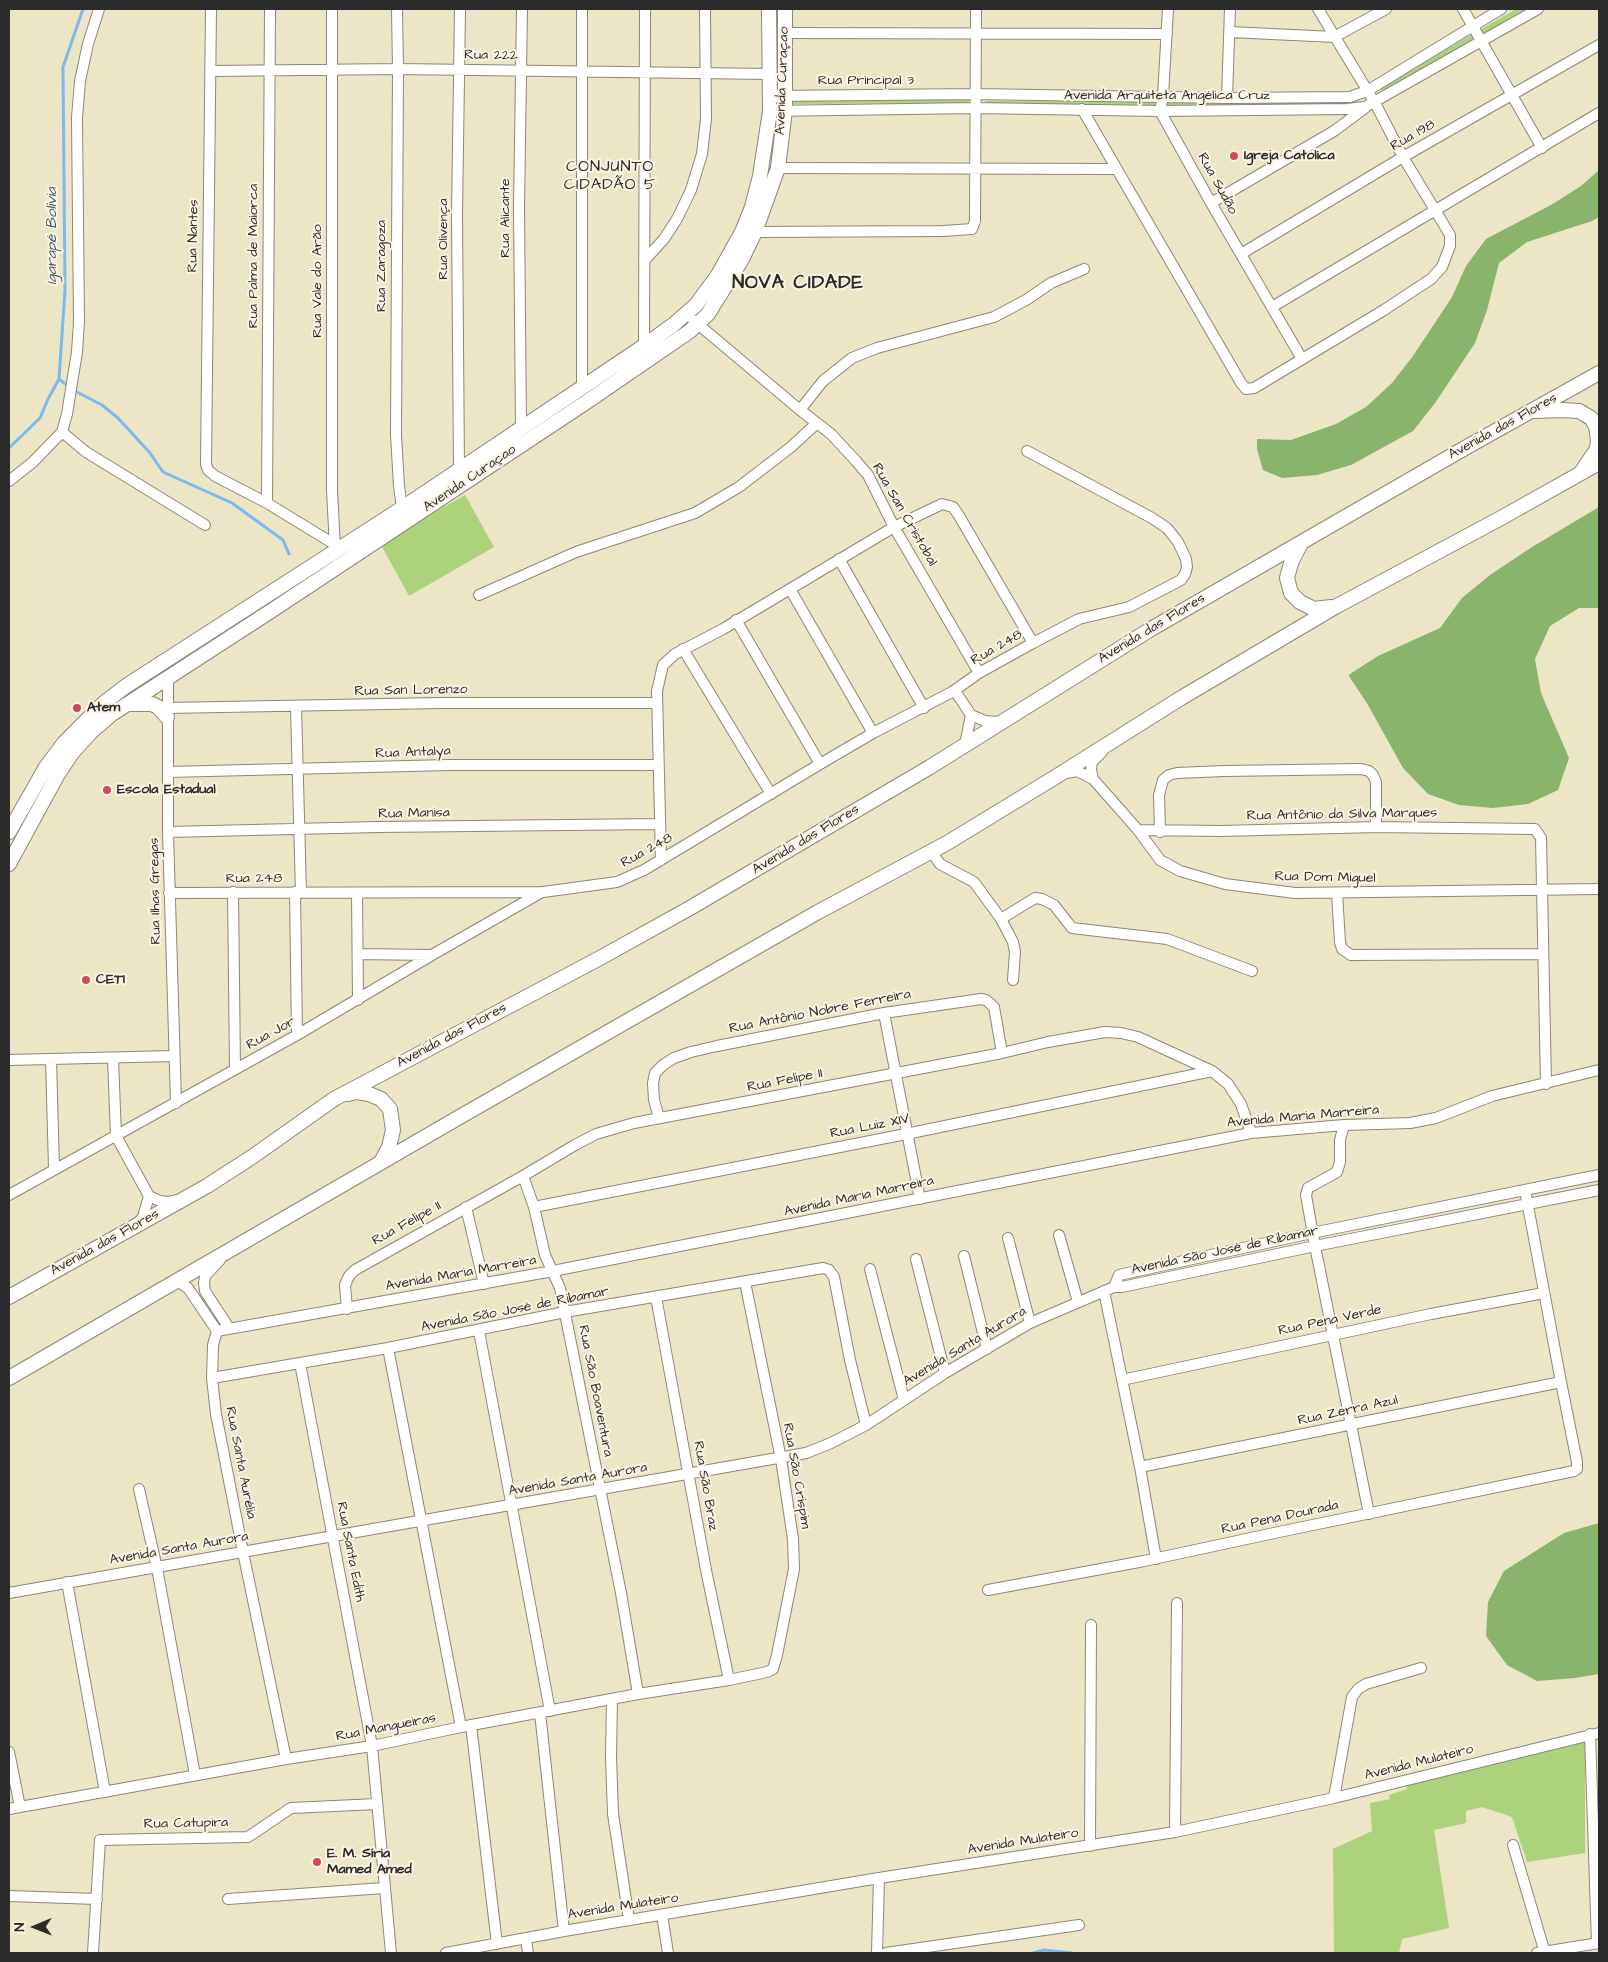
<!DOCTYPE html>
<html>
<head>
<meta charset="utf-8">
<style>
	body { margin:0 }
	#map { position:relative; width:1608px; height:1962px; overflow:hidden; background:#ece5c6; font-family:"Architects Daughter",sans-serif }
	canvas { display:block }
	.frame { position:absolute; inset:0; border:10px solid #2b2b2b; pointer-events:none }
	.north { position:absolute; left:10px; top:1902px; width:50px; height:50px; -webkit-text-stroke:4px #fcf5e5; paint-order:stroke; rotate:269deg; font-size:14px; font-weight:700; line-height:20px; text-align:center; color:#2b2b2b }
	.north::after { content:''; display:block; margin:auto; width:18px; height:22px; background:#2b2b2b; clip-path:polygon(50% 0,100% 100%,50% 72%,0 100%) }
</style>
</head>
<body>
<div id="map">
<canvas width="1608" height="1962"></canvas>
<div class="frame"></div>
<div class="north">N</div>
</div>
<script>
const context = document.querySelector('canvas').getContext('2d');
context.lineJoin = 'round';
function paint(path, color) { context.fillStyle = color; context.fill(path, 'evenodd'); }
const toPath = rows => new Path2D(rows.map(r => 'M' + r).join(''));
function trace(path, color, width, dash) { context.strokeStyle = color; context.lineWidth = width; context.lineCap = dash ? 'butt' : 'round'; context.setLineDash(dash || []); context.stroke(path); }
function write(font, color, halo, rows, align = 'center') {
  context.font = font + ' "Architects Daughter",sans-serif'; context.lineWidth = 4; context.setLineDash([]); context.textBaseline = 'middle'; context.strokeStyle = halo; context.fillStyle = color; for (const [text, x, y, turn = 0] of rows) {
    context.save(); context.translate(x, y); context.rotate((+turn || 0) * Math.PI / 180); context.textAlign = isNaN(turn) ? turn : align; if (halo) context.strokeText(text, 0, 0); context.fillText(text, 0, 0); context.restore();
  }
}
const green = toPath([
	[1516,9,1526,9,1385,90,1381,90,1381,87],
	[792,97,969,99,969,101,966,103,790,104],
	[986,101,1353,102,1356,105,1241,108,982,104],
	[465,495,494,547,409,596,380,543],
	[1585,1742,1585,1853,1527,1862,1512,1817,1482,1807,1466,1811,1466,1823,1434,1830,1449,1928,1402,1939,1399,1953,1334,1953,1333,1849,1372,1831,1370,1803,1390,1799,1389,1795,1407,1789,1407,1783]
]);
const forest = toPath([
	[1599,170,1599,217,1592,221,1527,242,1499,263,1487,310,1475,343,1435,403,1413,431,1351,465,1317,475,1282,478,1263,470,1257,449,1257,439,1291,440,1336,424,1366,407,1392,383,1413,356,1452,297,1466,266,1486,239,1551,205,1581,186],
	[1599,507,1599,608,1579,608,1550,626,1535,659,1541,693,1569,758,1558,790,1528,804,1493,808,1459,805,1428,794,1403,768,1368,705,1349,676,1350,674,1378,656,1440,628,1462,598,1490,575,1532,547],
	[1599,1523,1599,1674,1575,1678,1537,1681,1507,1665,1486,1636,1488,1602,1504,1571,1564,1533]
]);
const stream = toPath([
	[59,379,68,386],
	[73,390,102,405,118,418,150,453,163,472,232,503,283,540,289,554],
	[9,448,40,418,48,399,59,379,65,290,63,67,83,9],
	[1033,1953,1044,1950,1072,1953]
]);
const minor = toPath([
	[211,9,206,464,208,470,215,476,267,503,334,544],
	[332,9,332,490,335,548],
	[397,9,398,69,396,435,399,486,403,515],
	[1168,9,1163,96,1160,111,1211,203,1302,359],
	[1463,9,1542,148],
	[1230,32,1334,37,1386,9],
	[785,33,1167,34],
	[211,71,398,69,770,74],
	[770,96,975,94,1227,98,1350,97,1367,91,1501,9],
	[1227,98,1230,9],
	[1082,109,1241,383,1246,389,1254,388,1384,310,1431,279,1442,267,1450,246,1450,235,1403,157,1375,103,1318,9],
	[770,111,975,108,1160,111,1347,109,1365,107,1538,9],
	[778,168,1115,169],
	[1211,203,1334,131,1365,108],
	[755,232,943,231,972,229,975,221,976,9],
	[1241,254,1403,157,1599,45],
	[644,261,664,239,677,219,691,190,702,154,706,119,705,9],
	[1272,307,1599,113],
	[693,320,800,410,831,434,856,461,868,475,894,527,979,673],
	[644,346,645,9],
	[582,389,582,9],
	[800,410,823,381,852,358,877,348,994,317,1026,300,1051,283,1084,269],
	[521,428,519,207,522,9],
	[62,432,86,452,205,525],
	[459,470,457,214,460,9],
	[9,481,33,462,62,432,67,414,77,352,79,322,77,118,80,81,88,44,99,9],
	[267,503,270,9],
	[839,559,924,708],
	[790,589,873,733],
	[479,595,576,552,695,513,739,487,791,447,817,423],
	[736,620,820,764],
	[683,649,771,794],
	[168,678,168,832,176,1103],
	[955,691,971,715,985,721,1000,722],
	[296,707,301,892],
	[167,708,441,703,656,703],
	[965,745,971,715],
	[168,772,449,765,658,765],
	[1066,773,1077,771,1093,779,1138,830,1160,860,1180,871,1225,884,1295,893,1599,889],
	[1093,779,1091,770,1092,762,1102,752],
	[1138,830,1221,831,1376,827,1535,829,1541,838,1546,1084],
	[168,832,378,827,660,824],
	[1160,832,1159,795,1163,780,1169,775,1177,773,1224,771,1361,769,1369,771,1373,775,1376,782,1376,827],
	[931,851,940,864,974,882,1001,919,1013,942,1015,952,1013,980],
	[661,860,657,691,663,665,675,654,723,629,894,527,942,504,953,507,958,514,1033,643],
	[233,892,235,1069],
	[295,892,297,1035],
	[169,893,543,892,617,882,644,870,820,764,873,733,952,692,979,673,1033,643,1079,619,1129,607,1181,580,1185,574,1187,567,1186,559,1178,542,1167,528,1152,518,1027,451],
	[357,893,358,1000],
	[1337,893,1340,942,1342,949,1351,955,1542,954],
	[1001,919,1035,898,1042,899,1054,905,1072,928,1167,939,1252,971],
	[358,954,432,955],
	[884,1013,920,1199],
	[51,1059,54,1168],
	[113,1059,116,1136,149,1196,160,1201,168,1202,178,1200],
	[9,1060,173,1056],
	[659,1118,654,1100,653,1083,655,1073,663,1065,674,1058,691,1052,717,1046,884,1013,981,999,986,1000,994,1007,1002,1053],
	[1344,1125,1340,1140,1340,1162,1337,1172,1308,1188,1306,1195,1315,1246,1369,1514],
	[523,1176,534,1207,545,1255,560,1288,621,1593,638,1694],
	[9,1195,297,1035,432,955,542,892],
	[466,1207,484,1284],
	[534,1207,906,1134,1212,1071],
	[137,1224,143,1217,149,1196],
	[1059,1235,1078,1302],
	[1008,1238,1030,1323],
	[964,1256,987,1349],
	[916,1259,945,1373],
	[220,1260,205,1276,204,1283,205,1291,229,1328],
	[870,1269,904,1400],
	[177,1281,188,1288,217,1331],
	[1114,1287,1119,1275,1312,1233,1599,1175],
	[1114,1287,1122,1287,1315,1246,1599,1190],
	[1104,1291,1140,1467,1156,1559],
	[656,1297,706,1570,729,1680],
	[347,1309,345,1285,349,1276,355,1270,523,1176,575,1145,596,1134,634,1123,1002,1053,1048,1042,1105,1032,1121,1033,1138,1037,1212,1071,1228,1084,1241,1104,1251,1133],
	[479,1331,550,1711],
	[388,1348,461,1727],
	[300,1363,372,1746,391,1953],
	[212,1378,388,1348,565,1312,823,1268,829,1270,834,1277,850,1360,866,1425],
	[1122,1380,1431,1314,1544,1293],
	[1140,1467,1561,1382],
	[139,1489,157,1568,195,1775],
	[67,1582,105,1792],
	[988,1590,1144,1561,1279,1532,1574,1471,1577,1469,1577,1462,1561,1382,1525,1190],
	[9,1593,806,1453,831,1443,866,1425,945,1373,1030,1323,1114,1287],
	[612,1699,611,1757,613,1814,629,1920],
	[540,1713,564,1931],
	[471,1725,497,1944],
	[1590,1734,1597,1943],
	[9,1752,20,1807],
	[286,1759,243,1552,216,1414,212,1378,213,1345,217,1331,553,1271,1251,1133,1344,1125,1410,1123,1436,1118,1492,1096,1599,1070],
	[1334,1798,1352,1697,1358,1689,1366,1684,1421,1668],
	[9,1809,286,1759,372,1746,461,1727,638,1694,729,1680,767,1672,773,1669,777,1655,794,1569,793,1539,781,1459,745,1282],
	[1175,1832,1177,1603],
	[1513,1845,1545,1953],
	[1090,1846,1091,1625],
	[9,1896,97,1899],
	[228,1899,384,1888],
	[662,1915,668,1953],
	[526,1939,528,1953],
	[93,1953,100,1840,248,1837,291,1808,377,1804],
	[446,1953,564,1931,879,1878,1175,1832,1334,1798,1599,1733],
	[877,1953,879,1878],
	[886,1953,1079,1925],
	[1537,1953,1599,1943]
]);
const major = toPath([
	[1534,411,1563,410,1579,411,1591,418,1596,426,1598,440,1597,449,1582,471],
	[1301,543,1291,563,1287,578,1291,593,1300,602,1314,609,1331,607],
	[128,704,152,704,158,707,167,717],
	[9,832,46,767,64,743,104,703,126,686,401,509,644,346,673,325,696,305,718,275,742,232,752,207,760,176,770,111,769,9],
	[9,864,58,774,72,753,91,732,112,714,274,609,588,401,690,331,708,314,742,259,755,232,778,168,785,110,785,9],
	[348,1094,356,1092,369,1094,381,1099,390,1109,393,1130,389,1147,381,1162],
	[9,1297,207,1186,252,1157,334,1099,600,958,690,908,930,767,1151,629,1465,448,1599,373],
	[9,1378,463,1115,818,912,947,843,1057,776,1181,698,1335,607,1501,518,1599,463]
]);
const markers = [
	[1234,156,5,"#d1495b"],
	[77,708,5,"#d1495b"],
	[107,790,5,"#d1495b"],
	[86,980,5,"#d1495b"],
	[317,1862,5,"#d1495b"]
];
const streetNames = [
	["Rua 222",491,56,1],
	["Avenida Curaçao",783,81,-88],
	["Rua Principal 3",866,81],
	["Avenida Arquiteta Angélica Cruz",1167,96],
	["Rua 198",1413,136,-30],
	["Rua Sudão",1217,184,61],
	["Rua Alicante",506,218,-90],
	["Rua Nantes",194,236,-89],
	["Rua Olivença",444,239,-90],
	["Rua Palma de Maiorca",254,256,-90],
	["Rua Zaragoza",382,266,-90],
	["Rua Vale do Arão",318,281,-90],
	["Avenida das Flores",1503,427,-29],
	["Avenida Curaçao",470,479,-34],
	["Rua San Cristobal",904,515,60],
	["Avenida das Flores",1152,629,-31],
	["Rua 248",997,648,-30],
	["Rua San Lorenzo",411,691,-1],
	["Rua Antalya",413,753,-2],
	["Rua Manisa",414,814,-1],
	["Rua Antônio da Silva Marques",1342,815,-1],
	["Avenida das Flores",806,840,-31],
	["Rua 248",647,851,-29],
	["Rua Dom Miguel",1325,878,1],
	["Rua 248",254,879],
	["Rua Ilhas Gregas",156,891,-91],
	["Rua Antônio Nobre Ferreira",820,1012,-11],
	["Rua Jor",271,1034,-29],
	["Avenida das Flores",452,1036,-28],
	["Rua Felipe II",785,1081,-11],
	["Avenida Maria Marreira",1303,1117,-5],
	["Rua Luiz XIV",870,1127,-11],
	["Avenida Maria Marreira",859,1197,-12],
	["Rua Felipe II",407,1224,-29],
	["Avenida das Flores",105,1243,-29],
	["Avenida São José de Ribamar",1225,1251,-12],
	["Avenida Maria Marreira",461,1274,-10],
	["Avenida São José de Ribamar",515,1310,-11],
	["Rua Pena Verde",1330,1321,-12],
	["Avenida Santa Aurora",965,1347,-31],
	["Rua São Boaventura",595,1391,79],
	["Rua Zerra Azul",1348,1411,-12],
	["Rua Santa Aurélia",240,1463,79],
	["Rua São Crispim",796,1476,80],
	["Avenida Santa Aurora",578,1480,-10],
	["Rua São Braz",705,1486,80],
	["Rua Pena Dourada",1280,1518,-12],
	["Avenida Santa Aurora",179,1549,-10],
	["Rua Santa Edith",350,1552,79],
	["Rua Mangueiras",386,1728,-11],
	["Avenida Mulateiro",1419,1763,-14],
	["Rua Catupira",186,1824,-1],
	["Avenida Mulateiro",1023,1842,-9],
	["Avenida Mulateiro",623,1907,-9]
];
const poiNames = [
	["Igreja Catolica",1244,156],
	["Atem",87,708],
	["Escola Estadual",117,790],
	["CETI",96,980],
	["E. M. Síria",327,1854],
	["Mamed Amed",327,1870]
];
const waterNames = [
	["Igarapé Bolívia",53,236,-90]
];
const quarterNames = [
	["CONJUNTO",610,168],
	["CIDADÃO 5",610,186]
];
const districtNames = [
	["NOVA CIDADE",798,284]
];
paint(green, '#acd27c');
paint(forest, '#89b46c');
trace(stream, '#7db9ef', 3);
trace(minor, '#8c8878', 12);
trace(major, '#8c8878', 16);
trace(minor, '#fff', 10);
trace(major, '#fff', 14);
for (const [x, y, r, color] of markers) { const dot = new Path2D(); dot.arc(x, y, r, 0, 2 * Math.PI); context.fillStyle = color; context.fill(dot); trace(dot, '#fcf5e5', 2); }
write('14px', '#2b2b2b', '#fcf5e5', streetNames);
write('bold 14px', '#2b2b2b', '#fcf5e5', poiNames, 'left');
write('italic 15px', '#445666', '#fcf5e5', waterNames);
context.letterSpacing = '1px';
write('16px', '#2b2b2b', '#fcf5e5', quarterNames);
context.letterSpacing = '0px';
context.letterSpacing = '1px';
write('bold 19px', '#2b2b2b', '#fcf5e5', districtNames);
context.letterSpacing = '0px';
</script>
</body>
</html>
